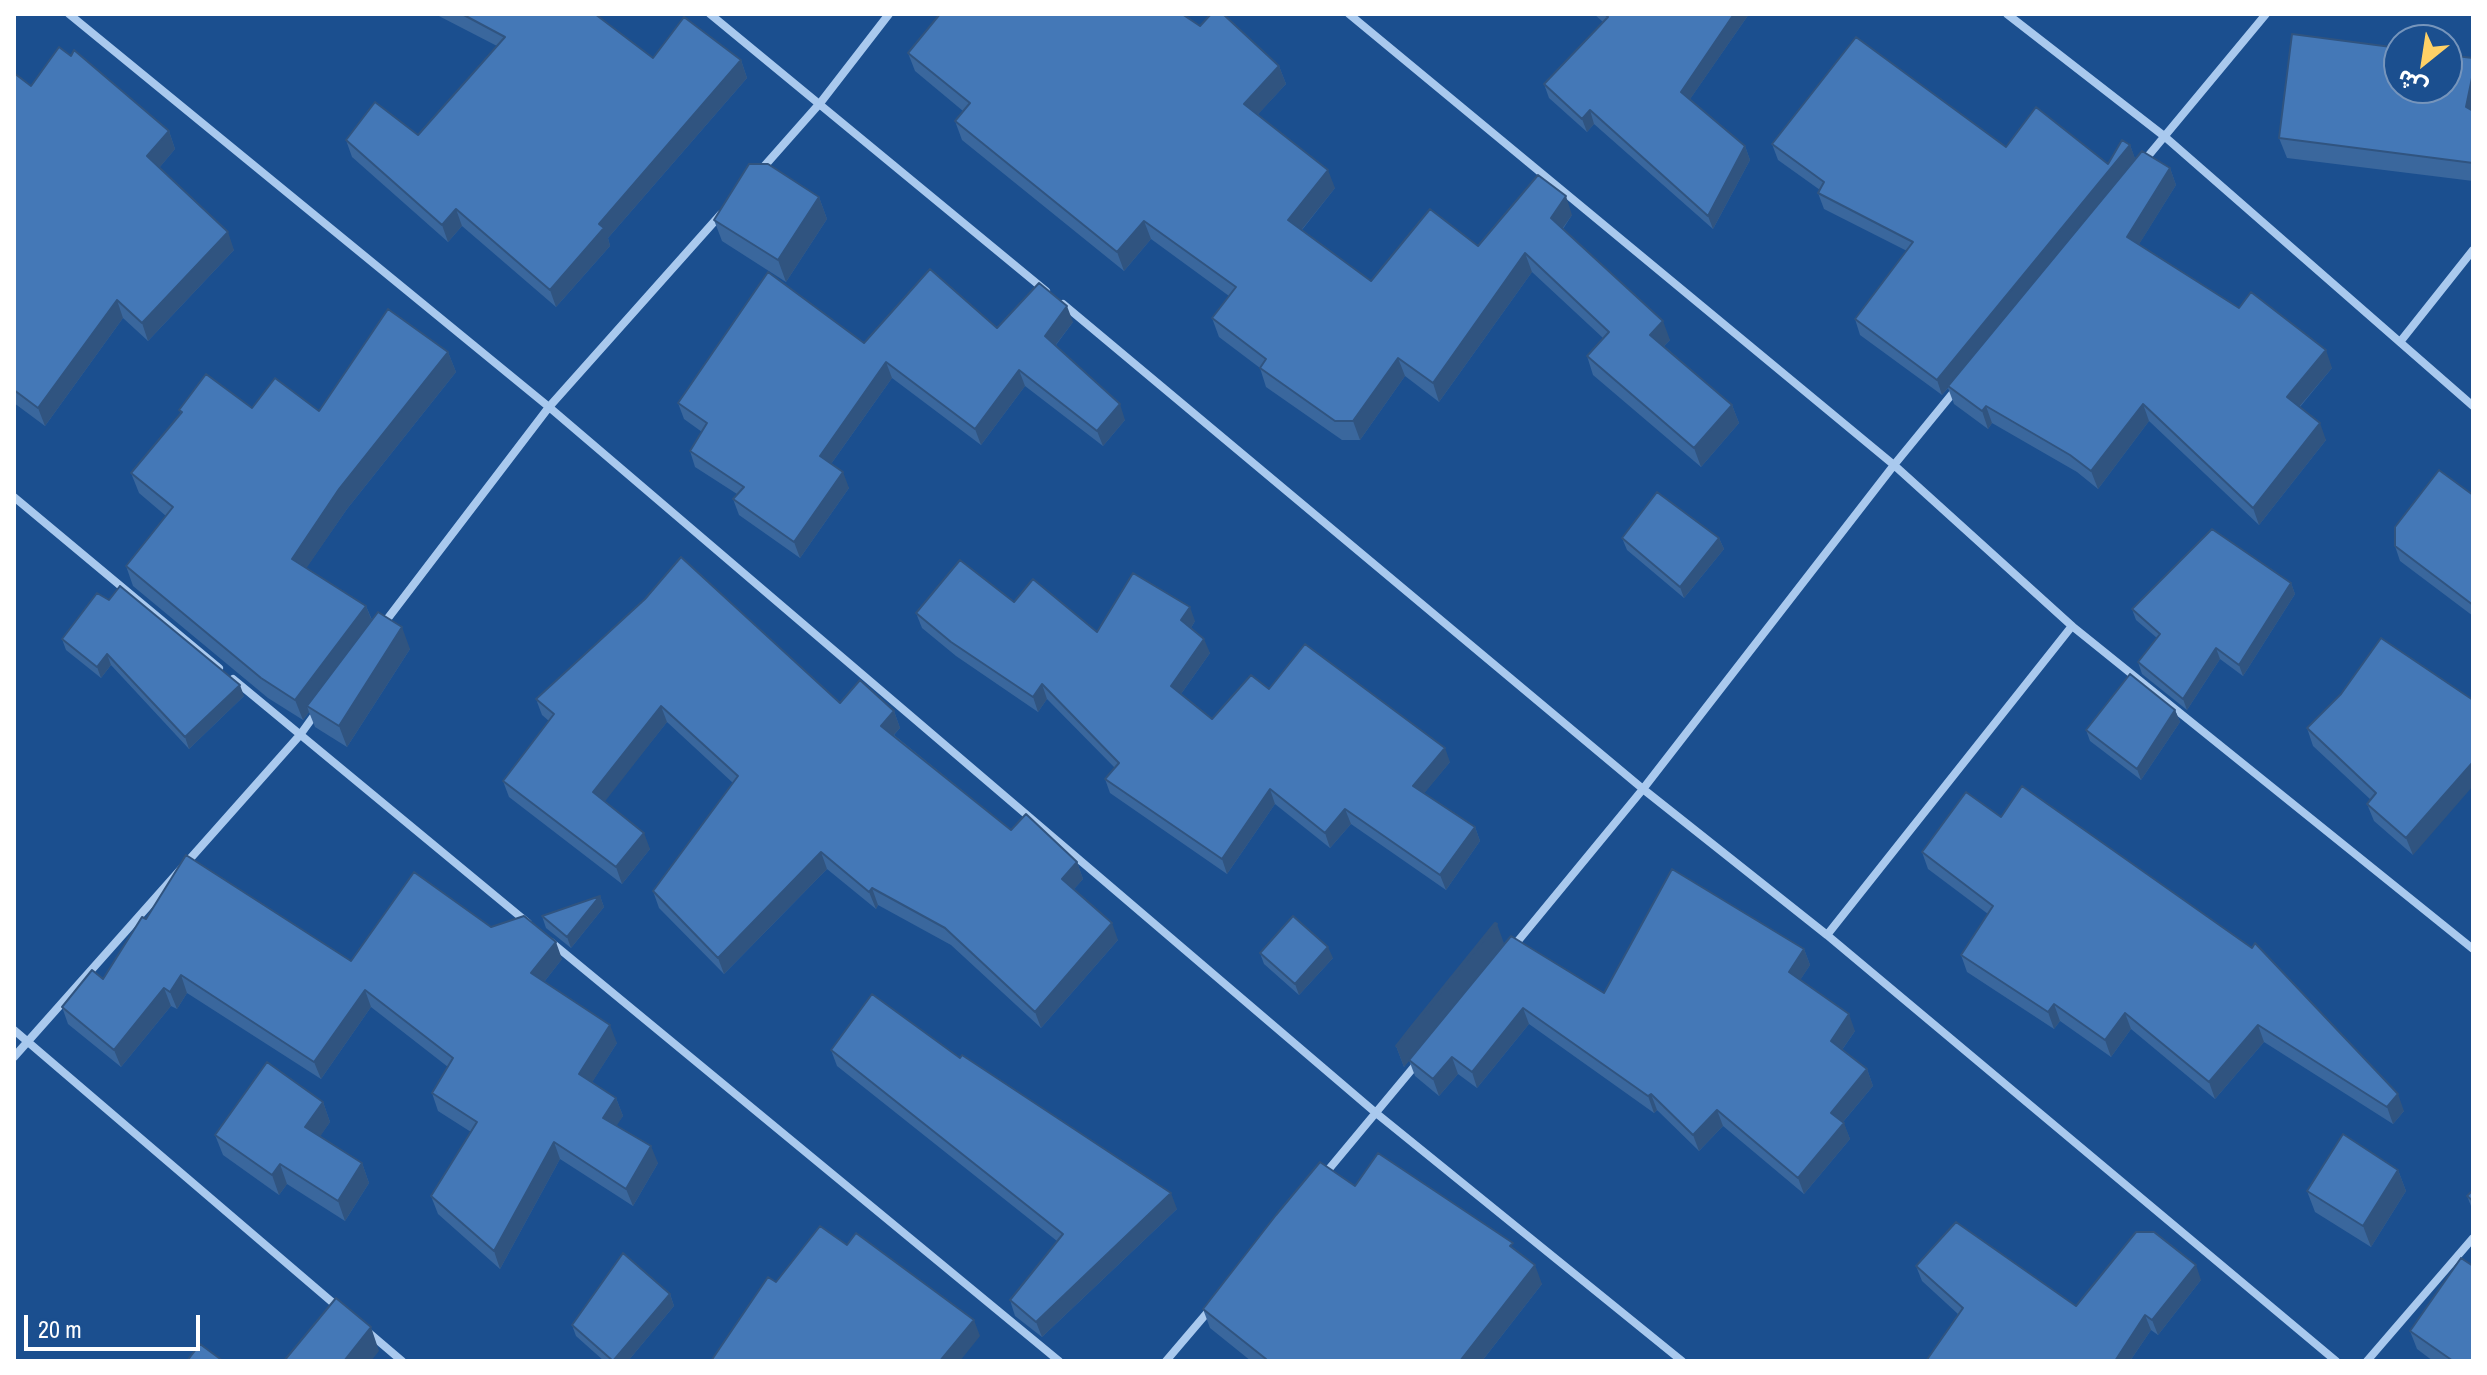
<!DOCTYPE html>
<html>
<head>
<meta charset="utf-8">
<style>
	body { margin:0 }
	#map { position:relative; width:2487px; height:1375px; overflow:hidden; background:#1b4f8f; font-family:"Archivo Narrow","Noto Sans Arabic",sans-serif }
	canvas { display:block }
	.frame { position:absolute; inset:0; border:16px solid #fff; pointer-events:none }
	.north { position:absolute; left:2383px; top:24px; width:80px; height:80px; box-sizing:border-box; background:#1b4f8f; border:2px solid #7695bc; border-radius:50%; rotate:210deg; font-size:22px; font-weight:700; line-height:32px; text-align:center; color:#fff }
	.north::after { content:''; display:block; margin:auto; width:28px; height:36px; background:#ffd166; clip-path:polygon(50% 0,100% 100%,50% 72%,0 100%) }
	.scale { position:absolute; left:24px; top:1315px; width:176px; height:36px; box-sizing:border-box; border:4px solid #fff; border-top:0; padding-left:10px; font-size:24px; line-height:28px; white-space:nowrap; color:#fff; -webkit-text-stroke:6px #1b4f8f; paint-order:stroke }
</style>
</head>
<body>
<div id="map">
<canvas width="2487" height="1375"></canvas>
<div class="frame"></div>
<div class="north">ش</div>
<div class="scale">20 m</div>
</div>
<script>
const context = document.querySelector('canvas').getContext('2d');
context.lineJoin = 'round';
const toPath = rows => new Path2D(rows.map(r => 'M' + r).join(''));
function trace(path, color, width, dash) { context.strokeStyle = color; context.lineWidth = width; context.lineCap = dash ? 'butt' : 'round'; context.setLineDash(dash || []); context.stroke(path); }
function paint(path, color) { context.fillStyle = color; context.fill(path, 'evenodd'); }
const street = toPath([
	[69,14,549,407,1376,1113,1682,1361],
	[710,14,1046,291],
	[1349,14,1894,465,2072,626,2473,949],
	[2007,14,2164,136,2473,406],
	[2144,161,2266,14],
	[760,171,821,102,889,14],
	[1063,304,1643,789,1827,935,2336,1361],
	[2400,342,2473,250],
	[14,497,219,668],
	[382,626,549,407,721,214],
	[233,679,528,923],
	[1827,935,2072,626],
	[551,942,1059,1361],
	[1513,947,1643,789,1894,465,1957,388],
	[14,1030,339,1308],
	[14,1057,300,735,318,710],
	[1324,1175,1418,1062],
	[368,1332,402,1361],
	[1166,1361,1212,1307],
	[2367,1361,2473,1238]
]);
const wall = toPath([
	[435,14,595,14,653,58,741,60,747,78,608,238,610,246,556,307,462,226,448,242,352,157,346,140,418,135,497,46],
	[1594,14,1749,14,1690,99,1745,146,1750,160,1713,229,1594,124,1587,132,1549,98,1544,84,1603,22],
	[1200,26,1279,66,1286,84,1258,114,1335,188,1302,230,1371,281,1572,215,1563,229,1670,340,1664,346,1732,405,1739,423,1701,467,1593,375,1587,356,1603,338,1532,272,1439,402,1405,376,1360,440,1342,440,1266,387,1260,368,1219,337,1212,318,1229,296,1151,239,1124,271,962,140,955,121,963,111,915,71,908,53],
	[2473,58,2473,181,2287,158,2279,138],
	[14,73,31,86,169,131,175,149,159,168,234,250,148,341,123,318,45,426,14,403],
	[1772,144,2006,147,2108,164,2130,145,2135,159,2170,168,2176,185,2139,244,2332,368,2300,407,2326,440,2259,525,2149,421,2098,489,2077,472,1992,423,1988,429,1954,404,1948,388,1942,395,1860,335,1855,319,1907,251,1824,209,1818,193,1820,190,1778,160],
	[819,197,827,219,786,282,722,241,714,220],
	[1073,322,1056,345,1125,420,1103,446,1025,386,981,445,892,378,831,464,849,488,800,558,739,515,733,499,737,494,695,467,690,451,702,432,684,419,678,403,864,343,997,328],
	[448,352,456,372,347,509,306,568,366,606,372,620,410,649,347,747,315,727,309,712,303,720,268,698,133,586,126,566,166,516,139,493,131,473,181,414,179,410,252,408,319,411],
	[2473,495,2473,616,2400,561,2395,546],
	[1622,538,1719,538,1724,549,1684,598,1627,550],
	[2291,583,2295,594,2243,676,2220,659,2187,710,2142,674,2138,662,2157,638,2136,620,2132,609],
	[916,613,1097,632,1195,621,1191,628,1210,653,1181,694,1212,719,1269,689,1450,762,1424,793,1475,827,1480,841,1446,890,1351,824,1330,848,1275,804,1227,874,1110,793,1105,779,1115,768,1047,699,1038,712,956,656,922,628],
	[2381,638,2413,855,2374,821,2367,804,2371,800,2313,746,2307,728,2341,694],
	[62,639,244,696,189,749,111,665,101,678,66,650],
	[536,699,840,703,894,711,900,728,894,735,1011,830,1077,862,1083,879,1074,889,1118,940,1041,1028,951,945,878,905,876,909,827,869,724,974,659,908,653,891,733,783,667,722,604,801,650,849,622,884,509,797,503,781,549,721,542,715],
	[2175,710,2180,722,2141,780,2090,741,2086,730],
	[1966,792,2404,1111,2393,1124,2264,1042,2215,1099,2131,1029,2111,1057,2060,1021,2054,1029,1967,972,1961,955,1988,914,1928,869,1922,852],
	[600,896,604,907,571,948,546,928,542,916],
	[146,919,351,961,491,927,562,959,544,982,617,1043,592,1082,616,1098,623,1116,616,1125,658,1163,633,1206,560,1159,500,1269,438,1214,431,1196,471,1132,438,1111,432,1093,448,1067,371,1007,321,1079,187,993,177,1009,171,1006,121,1067,68,1024,62,1007,103,979],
	[1504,944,1604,993,1804,949,1810,965,1800,980,1855,1031,1842,1050,1867,1069,1873,1086,1843,1122,1850,1139,1804,1194,1723,1126,1699,1151,1657,1110,1654,1113,1529,1024,1477,1088,1458,1074,1439,1096,1415,1076,1409,1060,1404,1067,1396,1046],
	[1260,953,1333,958,1299,995,1264,964],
	[831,1050,960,1058,1177,1209,1042,1337,1015,1316,1010,1300,1057,1241,837,1066],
	[323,1102,330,1122,320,1136,362,1163,369,1183,345,1221,287,1184,279,1195,223,1155,215,1135],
	[2398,1170,2406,1191,2371,1247,2315,1212,2307,1191],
	[1355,1186,1515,1249,1542,1284,1482,1361,1251,1361,1210,1328,1203,1309],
	[2473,1190,2473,1211,2467,1196],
	[1916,1266,2076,1306,2201,1280,2158,1335,2151,1330,2130,1361,1926,1361,1958,1314,1922,1281],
	[670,1294,674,1306,628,1361,604,1361,576,1336,572,1325],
	[2410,1331,2473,1361,2433,1361,2417,1349]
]);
const shadedWall = toPath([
	[1734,14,1749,14,1686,105,1681,92],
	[741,60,747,78,608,238,610,246,556,307,550,290,599,224],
	[1279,66,1286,84,1251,122,1244,104],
	[2473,73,2473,126,2466,107],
	[1590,110,1594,124,1587,132,1582,119],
	[169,131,175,149,154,174,147,156],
	[2130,145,2136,161,1942,395,1937,380],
	[1745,146,1750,160,1713,229,1708,216],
	[2170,168,2176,185,2133,254,2127,237],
	[1328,170,1335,188,1295,238,1288,220],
	[1566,196,1572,215,1557,236,1551,218],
	[819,197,827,219,786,282,778,260],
	[456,209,462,226,448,242,442,225],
	[1144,221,1151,239,1124,271,1117,252],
	[228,232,234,250,148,341,142,323],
	[1525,253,1532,272,1439,402,1433,383],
	[117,300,123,318,45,426,38,408],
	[1067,306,1073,322,1051,351,1045,336],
	[1663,321,1670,340,1657,353,1650,335],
	[2326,350,2332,368,2293,414,2287,397],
	[448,352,456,372,347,509,299,579,292,559,339,489],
	[1398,358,1405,376,1360,440,1353,421],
	[886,362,892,378,826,471,820,456],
	[1019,370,1025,386,981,445,975,429],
	[1120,404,1125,420,1103,446,1097,431],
	[2143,404,2149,421,2098,489,2091,471],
	[1732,405,1739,423,1701,467,1694,448],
	[1986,406,1992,423,1988,429,1982,411],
	[2320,423,2326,440,2259,525,2253,508],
	[843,472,849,488,800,558,794,542],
	[1719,538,1724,549,1684,598,1680,587],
	[2291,583,2295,594,2243,676,2239,665],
	[366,606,374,626,307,706,309,712,303,720,295,700],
	[1190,607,1195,621,1187,635,1181,620],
	[402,627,410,649,347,747,339,726],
	[1204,639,1210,653,1176,701,1171,686],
	[2216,648,2220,659,2187,710,2183,699],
	[107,654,111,665,101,678,97,667],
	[1042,684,1047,699,1038,712,1033,697],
	[240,685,244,696,189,749,185,737],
	[661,706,667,722,599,809,593,792],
	[2175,710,2180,722,2141,780,2137,769],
	[894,711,900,728,887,742,881,726],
	[1445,748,1450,762,1418,801,1413,786],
	[2473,762,2473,786,2413,855,2406,838],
	[1270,789,1275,804,1227,874,1222,859],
	[1345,809,1351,824,1330,848,1325,833],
	[1475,827,1480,841,1446,890,1440,875],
	[644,833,650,849,622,884,616,867],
	[821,852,827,869,724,974,718,958],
	[1077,862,1083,879,1068,896,1062,879],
	[872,888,878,905,876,909,869,892],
	[600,896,604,907,571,948,567,937],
	[1112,923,1118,940,1041,1028,1035,1012],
	[1497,924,1505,946,1404,1067,1396,1046],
	[556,942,562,959,537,991,531,973],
	[1328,947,1333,958,1299,995,1295,984],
	[1804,949,1810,965,1795,988,1789,972],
	[181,975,187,993,177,1009,170,992],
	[164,988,171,1006,121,1067,114,1050],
	[365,990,371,1007,321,1079,314,1062],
	[2054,1004,2060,1021,2054,1029,2048,1012],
	[1523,1008,1529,1024,1477,1088,1472,1072],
	[2125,1013,2131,1029,2111,1057,2105,1040],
	[1849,1014,1855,1031,1837,1057,1831,1041],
	[610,1025,617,1043,586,1092,579,1074],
	[2258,1025,2264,1042,2215,1099,2209,1082],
	[1452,1057,1458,1074,1439,1096,1433,1079],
	[1867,1069,1873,1086,1837,1129,1831,1113],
	[1651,1094,1657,1110,1654,1113,1648,1096],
	[2398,1094,2404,1111,2393,1124,2387,1107],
	[616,1098,623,1116,610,1136,603,1118],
	[323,1102,330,1122,313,1147,305,1127],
	[1717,1110,1723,1126,1699,1151,1693,1135],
	[1844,1123,1850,1139,1804,1194,1798,1178],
	[554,1142,560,1159,500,1269,494,1251],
	[651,1146,658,1163,633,1206,626,1189],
	[362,1163,369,1183,345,1221,338,1201],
	[280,1164,287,1184,279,1195,272,1175],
	[2398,1170,2406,1191,2371,1247,2363,1226],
	[1171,1193,1177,1209,1042,1337,1036,1322],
	[1535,1265,1542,1284,1482,1361,1460,1361],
	[2196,1265,2201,1280,2158,1335,2152,1320],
	[670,1294,674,1306,628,1361,614,1361],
	[2145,1315,2151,1330,2130,1361,2115,1361],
	[974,1320,980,1336,960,1361,940,1361],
	[371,1327,379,1351,371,1361,344,1361]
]);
const building = toPath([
	[462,14,595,14,653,58,684,17,741,60,599,224,604,228,550,290,456,209,442,225,346,140,375,102,418,135,505,37,462,14],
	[940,14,1182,14,1200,26,1211,14,1223,14,1279,66,1244,104,1328,170,1288,220,1371,281,1430,209,1478,246,1538,175,1566,196,1551,218,1663,321,1650,335,1732,405,1694,448,1587,356,1609,332,1525,253,1433,383,1398,358,1353,421,1335,421,1260,368,1266,359,1212,318,1236,287,1144,221,1117,252,955,121,970,103,908,53,940,14],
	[1605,14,1734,14,1681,92,1745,146,1708,216,1590,110,1582,119,1544,84,1608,17,1605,14],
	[2292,34,2399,48,2399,88,2447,88,2447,55,2473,58,2473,73,2466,107,2473,111,2473,163,2279,138,2292,34],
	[1856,37,2006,147,2036,107,2108,164,2122,140,2130,145,1937,380,1855,319,1913,242,1818,193,1824,182,1772,144,1856,37],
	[59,47,71,56,74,50,169,131,147,156,228,232,142,323,117,300,38,408,14,390,14,73,31,86,59,47],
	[2142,151,2170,168,2127,237,2239,308,2251,292,2326,350,2287,397,2320,423,2253,508,2143,404,2091,471,2070,455,1986,406,1982,411,1948,386,2142,151],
	[749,164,768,164,819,197,778,260,714,220,749,164],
	[930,269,997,328,1039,283,1067,306,1045,336,1120,404,1097,431,1019,370,975,429,886,362,820,456,843,472,794,542,733,499,744,487,690,451,707,423,678,403,768,272,864,343,930,269],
	[388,309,448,352,339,489,292,559,366,606,295,700,261,678,126,566,173,507,131,473,182,412,179,410,206,374,252,408,275,378,319,411,388,309],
	[2439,470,2473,495,2473,605,2395,546,2395,527,2439,470],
	[1657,492,1719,538,1680,587,1622,538,1657,492],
	[2212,529,2291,583,2239,665,2216,648,2183,699,2138,662,2160,634,2132,609,2212,529],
	[681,557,840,703,860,680,894,711,881,726,1011,830,1026,814,1077,862,1062,879,1112,923,1035,1012,945,928,872,888,869,892,821,852,718,958,653,891,738,776,661,706,593,792,644,833,616,867,503,781,554,714,536,699,645,599,681,557],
	[960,560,1014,602,1033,579,1097,632,1133,573,1190,607,1181,620,1204,639,1171,686,1212,719,1251,675,1269,689,1305,644,1445,748,1413,786,1475,827,1440,875,1345,809,1325,833,1270,789,1222,859,1105,779,1119,763,1042,684,1033,697,951,642,916,613,960,560],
	[120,586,240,685,185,737,107,654,97,667,62,639,97,593,109,600,120,586],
	[378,612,402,627,339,726,307,706,378,612],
	[2381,638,2473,700,2473,762,2406,838,2367,804,2376,793,2307,728,2341,694,2381,638],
	[2130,674,2175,710,2137,769,2086,730,2130,674],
	[2022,786,2252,948,2255,943,2398,1094,2387,1107,2258,1025,2209,1082,2125,1013,2105,1040,2054,1004,2048,1012,1961,955,1993,906,1922,852,1966,792,2001,817,2022,786],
	[186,855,351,961,414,872,491,927,524,916,556,942,531,973,610,1025,579,1074,616,1098,603,1118,651,1146,626,1189,554,1142,494,1251,431,1196,477,1122,432,1093,453,1058,365,990,314,1062,181,975,170,992,164,988,114,1050,62,1007,92,970,103,979,142,917,146,919,186,855],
	[1672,869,1804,949,1789,972,1849,1014,1831,1041,1867,1069,1831,1113,1844,1123,1798,1178,1717,1110,1693,1135,1651,1094,1648,1096,1523,1008,1472,1072,1452,1057,1433,1079,1409,1060,1511,936,1604,993,1672,869],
	[600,896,567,937,542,916,600,896],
	[1293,916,1328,947,1295,984,1260,953,1293,916],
	[1495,923,1497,924,1396,1046,1410,1028,1495,923],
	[872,994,960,1058,962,1055,1171,1193,1036,1322,1010,1300,1063,1234,831,1050,872,994],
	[267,1062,323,1102,305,1127,362,1163,338,1201,280,1164,272,1175,215,1135,267,1062],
	[2343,1134,2398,1170,2363,1226,2307,1191,2343,1134],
	[1378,1153,1513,1243,1510,1246,1535,1265,1460,1361,1265,1361,1266,1359,1203,1309,1276,1215,1320,1162,1355,1186,1378,1153],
	[2473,1190,2473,1201,2467,1196,2473,1190],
	[1956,1222,2076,1306,2136,1232,2154,1232,2196,1265,2152,1320,2145,1315,2115,1361,1926,1361,1963,1308,1916,1266,1956,1222],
	[820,1226,847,1245,856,1233,974,1320,940,1361,711,1361,768,1277,776,1282,820,1226],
	[623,1253,670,1294,613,1361,572,1325,623,1253],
	[2461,1258,2473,1266,2473,1361,2453,1361,2410,1331,2461,1258],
	[336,1298,371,1327,344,1361,284,1361,336,1298],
	[200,1344,223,1361,187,1361,200,1344]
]);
trace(street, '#a9c9ee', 8);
paint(wall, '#3a679d');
paint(shadedWall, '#305480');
paint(building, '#4478b7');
trace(building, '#305480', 2);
</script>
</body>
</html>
